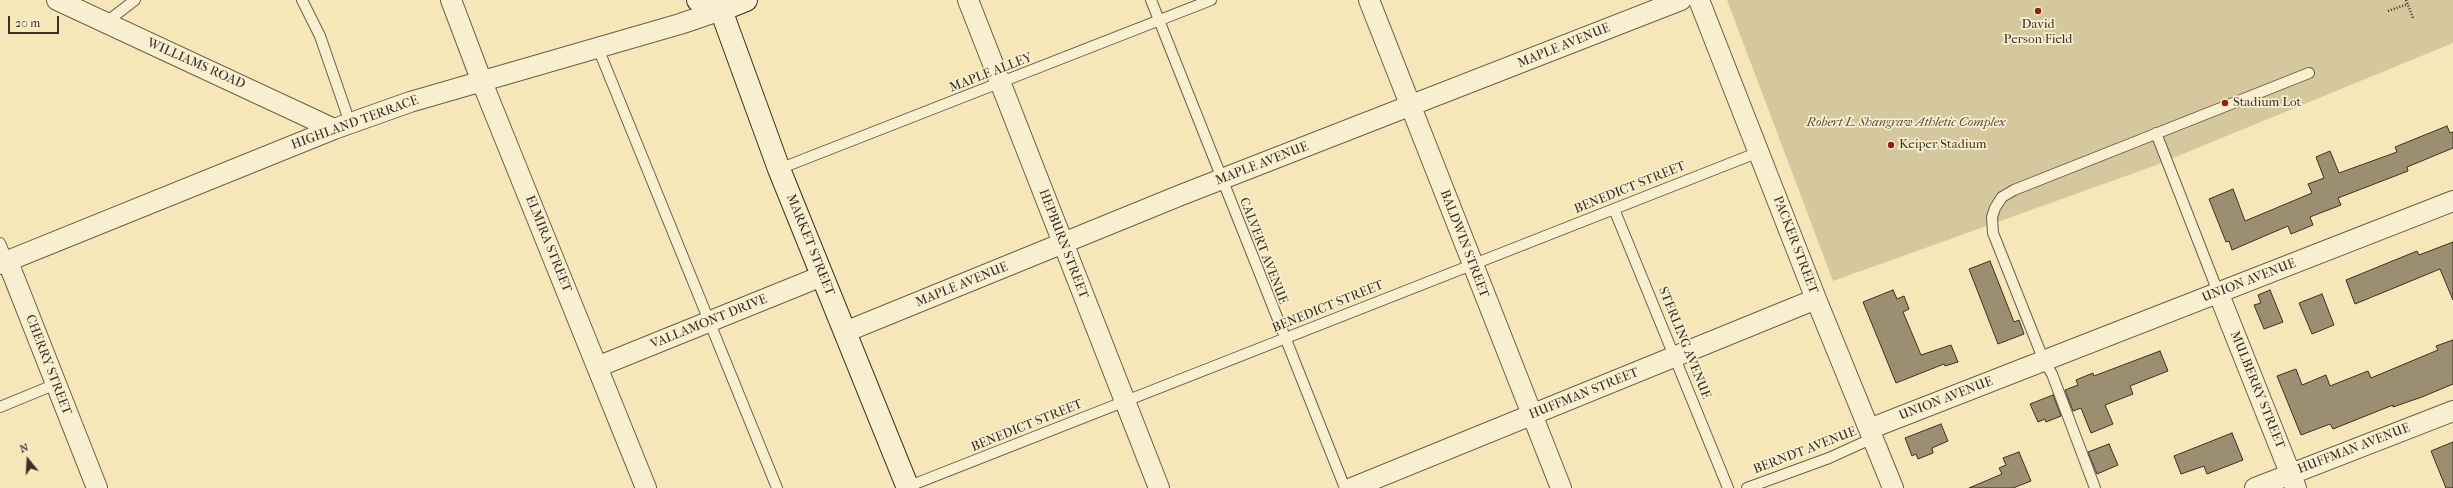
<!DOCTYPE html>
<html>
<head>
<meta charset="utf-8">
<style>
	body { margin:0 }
	#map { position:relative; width:2453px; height:488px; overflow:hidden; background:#f5e7b7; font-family:"IM FELL French Canon",serif }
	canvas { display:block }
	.north { position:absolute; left:8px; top:440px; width:40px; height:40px; -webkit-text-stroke:3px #f8efd0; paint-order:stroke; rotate:342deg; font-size:11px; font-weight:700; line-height:16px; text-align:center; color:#3b3025 }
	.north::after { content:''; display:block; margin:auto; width:14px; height:18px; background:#3b3025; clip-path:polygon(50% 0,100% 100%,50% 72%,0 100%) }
	.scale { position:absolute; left:8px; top:16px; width:51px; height:18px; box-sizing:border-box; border:2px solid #3b3025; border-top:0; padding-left:5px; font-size:12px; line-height:14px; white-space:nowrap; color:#3b3025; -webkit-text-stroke:3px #f8efd0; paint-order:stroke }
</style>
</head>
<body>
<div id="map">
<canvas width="2453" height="488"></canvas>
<div class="north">N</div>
<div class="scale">20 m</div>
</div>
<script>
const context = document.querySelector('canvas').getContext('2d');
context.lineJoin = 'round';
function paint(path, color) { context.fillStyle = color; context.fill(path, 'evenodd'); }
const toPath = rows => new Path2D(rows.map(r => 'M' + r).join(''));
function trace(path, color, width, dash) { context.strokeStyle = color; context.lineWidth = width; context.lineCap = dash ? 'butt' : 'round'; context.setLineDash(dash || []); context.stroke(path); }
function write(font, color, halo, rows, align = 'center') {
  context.font = font + ' "IM FELL French Canon",serif'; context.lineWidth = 3.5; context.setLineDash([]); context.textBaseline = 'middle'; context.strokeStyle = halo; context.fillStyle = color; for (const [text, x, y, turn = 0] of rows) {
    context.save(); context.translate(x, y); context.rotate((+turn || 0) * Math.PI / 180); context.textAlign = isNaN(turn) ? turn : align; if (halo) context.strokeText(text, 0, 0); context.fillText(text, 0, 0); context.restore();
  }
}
const green = toPath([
	[1727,0,2453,0,2453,43,2151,167,1833,281]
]);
const building = toPath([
	[2447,126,2450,133,2453,132,2453,148,2407,167,2408,171,2338,198,2341,205,2310,217,2313,225,2291,234,2288,226,2232,250,2229,241,2226,242,2209,199,2233,189,2245,221,2312,193,2308,184,2324,178,2316,157,2330,151,2339,173,2397,152,2395,147,2447,126],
	[2453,242,2453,300,2440,269,2355,304,2346,280,2417,251,2419,255,2453,242],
	[1990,261,2014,322,2019,320,2024,334,1998,344,1969,269,1990,261],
	[1893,290,1897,299,1904,296,1909,309,1903,312,1921,355,1951,345,1958,362,1945,366,1944,364,1896,383,1863,302,1893,290],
	[2270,290,2283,322,2264,329,2254,305,2261,303,2258,295,2270,290],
	[2322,294,2334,325,2312,334,2299,303,2322,294],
	[2453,340,2453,384,2422,397,2393,407,2393,405,2333,429,2330,424,2301,435,2277,376,2296,369,2302,385,2326,375,2330,386,2368,371,2371,378,2438,350,2436,346,2453,340],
	[2160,351,2168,371,2130,386,2133,394,2105,405,2113,424,2091,433,2081,408,2073,411,2065,390,2078,385,2076,380,2093,373,2094,376,2160,351],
	[2053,395,2061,416,2046,422,2045,419,2038,422,2030,404,2053,395],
	[1941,424,1948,441,1932,448,1933,453,1918,459,1916,454,1912,456,1905,438,1941,424],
	[2232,433,2243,460,2207,474,2204,466,2181,474,2174,456,2232,433],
	[2453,442,2453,488,2446,488,2431,451,2453,442],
	[2109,444,2118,465,2097,474,2088,452,2109,444],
	[2019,452,2031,481,2013,488,1969,488,2002,474,1999,468,2006,465,2003,458,2019,452]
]);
const path = toPath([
	[2406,0,2413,18],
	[2388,11,2408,4]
]);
const lane = toPath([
	[302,0,320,36,350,123],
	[1151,0,1345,488],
	[105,23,135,0],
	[598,48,777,488],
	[2156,133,2218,292],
	[779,169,1211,0],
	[1614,209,1728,488],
	[0,243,8,262],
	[0,407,56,384],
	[907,487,1759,152],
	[1747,488,1829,458,1873,438],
	[2095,488,2052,374,2044,361,1993,233,1992,217,1995,208,2002,197,2014,190,2309,73]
]);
const street = toPath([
	[57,0,334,129],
	[451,0,482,82,646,488],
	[968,0,1159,488],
	[1369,0,1561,488],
	[1699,0,1816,299,1893,488],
	[8,262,97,488],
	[0,264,334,129,410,102,680,24,721,10,717,0],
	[2218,292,2296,488],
	[845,332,1181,195,1681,0],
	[597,367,822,276],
	[1869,429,2453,201],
	[1352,488,1816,299],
	[2255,488,2453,411]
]);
const secondary = toPath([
	[698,0,721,10],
	[721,10,779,169,908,488],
	[721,10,746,0]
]);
const markers = [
	[2038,11,4,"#8f2418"],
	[2225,103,4,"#8f2418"],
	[1891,145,4,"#8f2418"]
];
const poiNames = [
	["David",2038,25,"center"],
	["Person Field",2038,40,"center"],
	["Stadium Lot",2233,103],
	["Keiper Stadium",1899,145]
];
const streetNames = [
	["MAPLE AVENUE",1564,46,-22],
	["WILLIAMS ROAD",196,64,24],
	["MAPLE ALLEY",991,73,-21],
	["HIGHLAND TERRACE",355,123,-20],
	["MAPLE AVENUE",1262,164,-21],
	["BENEDICT STREET",1630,188,-22],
	["ELMIRA STREET",548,244,68],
	["HEPBURN STREET",1063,244,69],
	["BALDWIN STREET",1464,244,69],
	["MARKET STREET",810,245,68],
	["PACKER STREET",1795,245,69],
	["CALVERT AVENUE",1263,251,69],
	["UNION AVENUE",2249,281,-21],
	["MAPLE AVENUE",962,285,-22],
	["BENEDICT STREET",1328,307,-22],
	["VALLAMONT DRIVE",709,322,-22],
	["STERLING AVENUE",1684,343,68],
	["CHERRY STREET",48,365,69],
	["MULBERRY STREET",2257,390,68],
	["HUFFMAN STREET",1584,394,-22],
	["UNION AVENUE",1946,399,-21],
	["BENEDICT STREET",1027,426,-22],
	["HUFFMAN AVENUE",2354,449,-21],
	["BERNDT AVENUE",1805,451,-21]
];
const parkNames = [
	["Robert L. Shangraw Athletic Complex",1906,123]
];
paint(green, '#d5c89e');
paint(building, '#9c8f71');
trace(building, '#3b3025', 1);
trace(lane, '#6a5e4a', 12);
trace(street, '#6a5e4a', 22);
trace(secondary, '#3b3025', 24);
trace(path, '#3b3025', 2.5, [1, 2]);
trace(lane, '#f8efd0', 10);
trace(street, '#f8efd0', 20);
trace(secondary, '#f8efd0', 22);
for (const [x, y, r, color] of markers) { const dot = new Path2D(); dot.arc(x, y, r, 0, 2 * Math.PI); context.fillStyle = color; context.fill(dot); trace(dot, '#f8efd0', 1.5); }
write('13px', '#3b3025', '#f8efd0', poiNames, 'left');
write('13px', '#3b3025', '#f8efd0', streetNames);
write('italic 13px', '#5a4e3d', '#f8efd0', parkNames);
</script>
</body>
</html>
